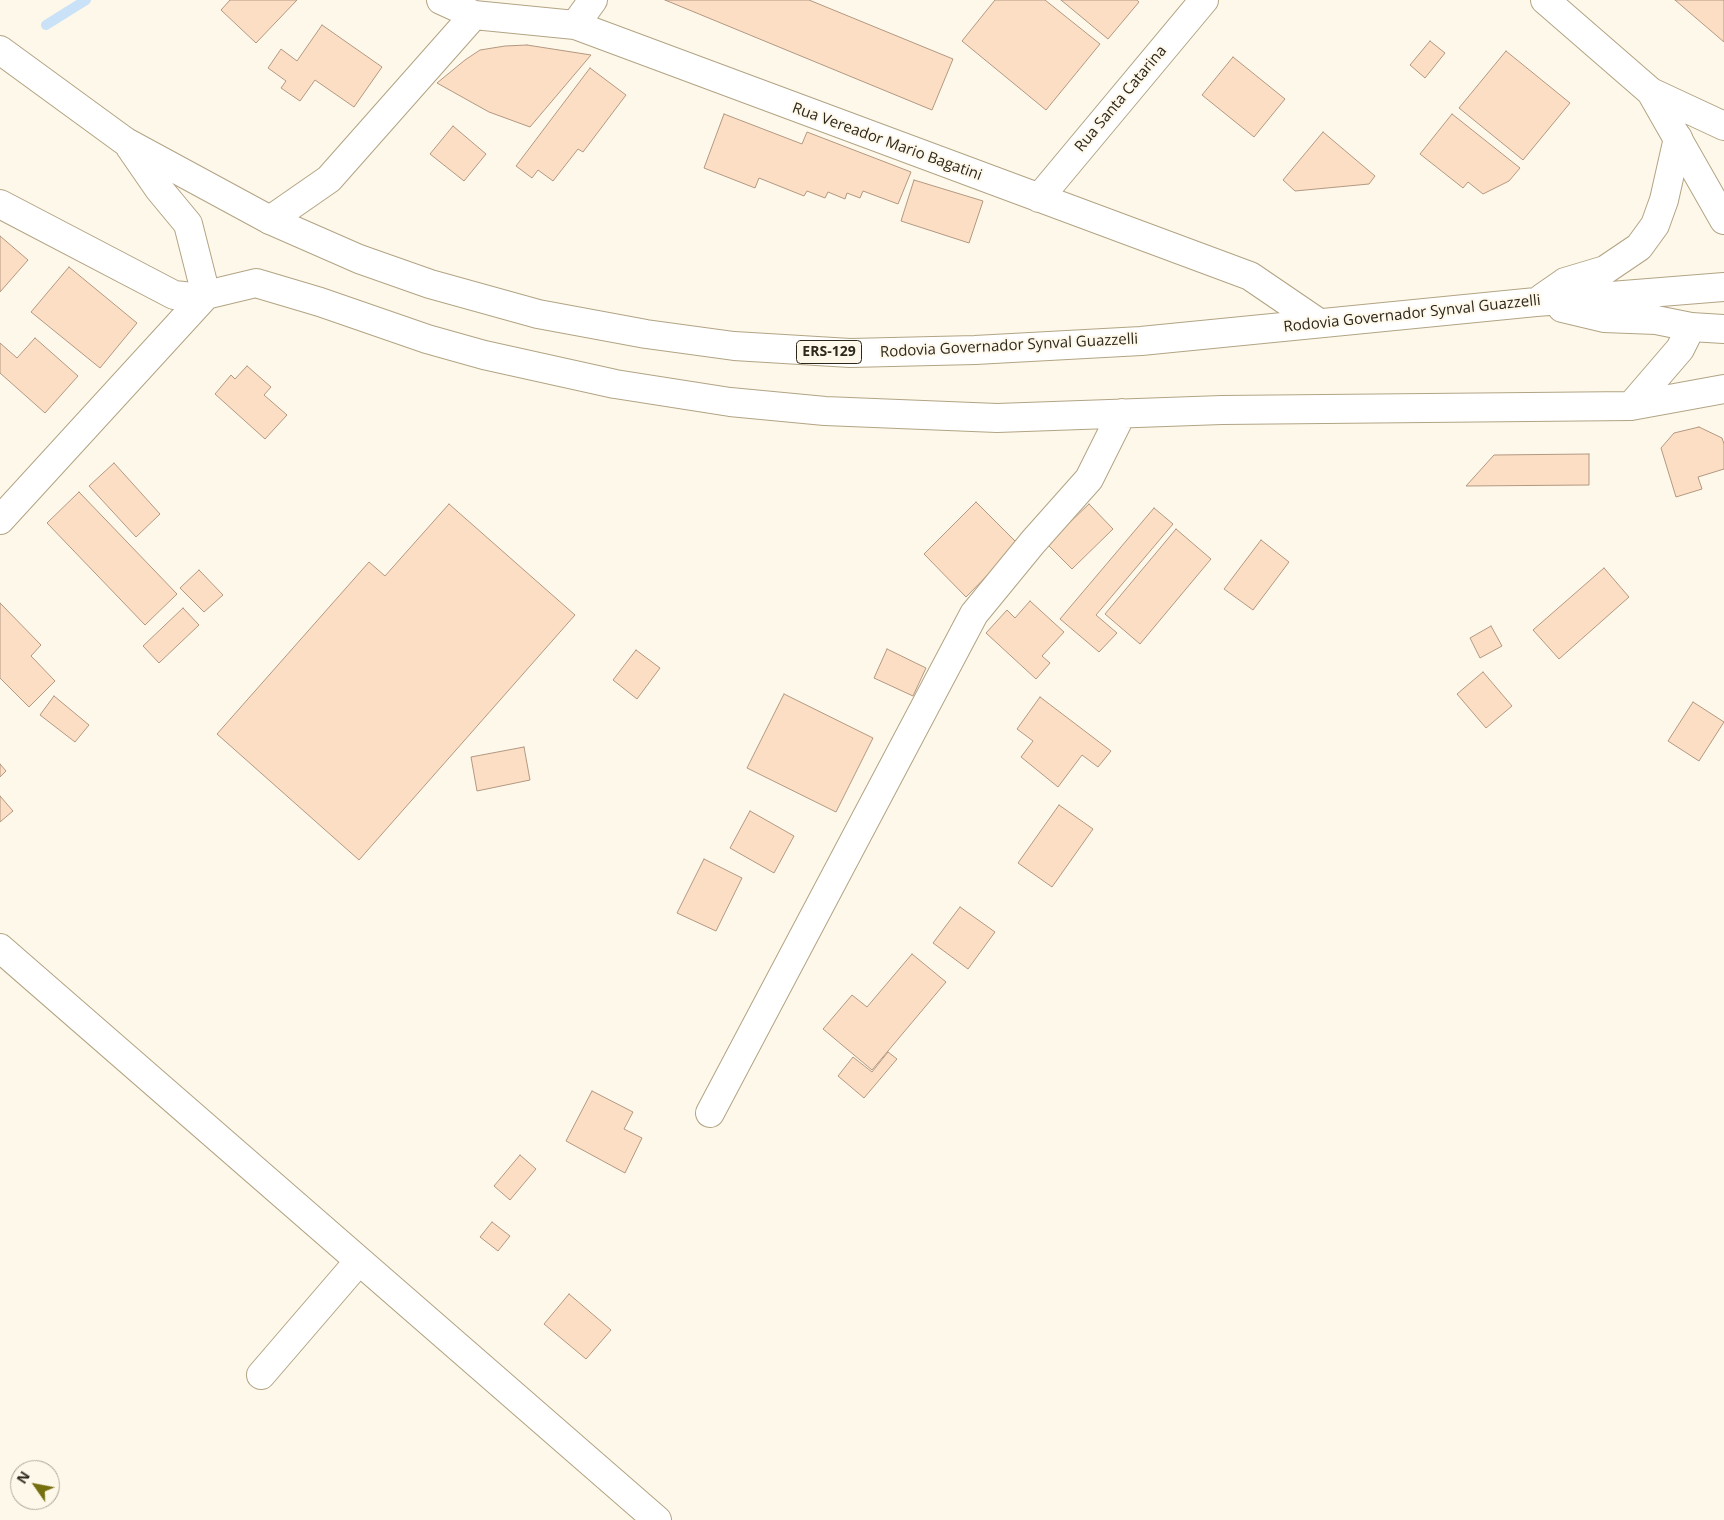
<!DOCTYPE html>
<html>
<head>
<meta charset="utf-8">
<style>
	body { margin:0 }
	#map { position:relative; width:1724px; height:1520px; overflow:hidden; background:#fef8eb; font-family:"Open Sans",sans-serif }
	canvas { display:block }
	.north { position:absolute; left:10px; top:1460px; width:50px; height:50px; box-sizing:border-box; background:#fef8eb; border:1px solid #aaa598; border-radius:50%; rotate:303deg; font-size:14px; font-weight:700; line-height:20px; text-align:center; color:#2d281b }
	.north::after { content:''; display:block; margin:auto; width:18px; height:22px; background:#766f0e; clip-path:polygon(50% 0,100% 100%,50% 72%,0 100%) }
</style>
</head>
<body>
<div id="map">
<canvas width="1724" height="1520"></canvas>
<div class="north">N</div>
</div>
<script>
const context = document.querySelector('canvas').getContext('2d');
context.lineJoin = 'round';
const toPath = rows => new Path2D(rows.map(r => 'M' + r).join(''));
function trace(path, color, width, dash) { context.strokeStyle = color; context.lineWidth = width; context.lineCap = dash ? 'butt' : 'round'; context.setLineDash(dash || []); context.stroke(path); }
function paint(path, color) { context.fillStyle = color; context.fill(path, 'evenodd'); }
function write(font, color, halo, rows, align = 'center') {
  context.font = font + ' "Open Sans",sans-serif'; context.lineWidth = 4; context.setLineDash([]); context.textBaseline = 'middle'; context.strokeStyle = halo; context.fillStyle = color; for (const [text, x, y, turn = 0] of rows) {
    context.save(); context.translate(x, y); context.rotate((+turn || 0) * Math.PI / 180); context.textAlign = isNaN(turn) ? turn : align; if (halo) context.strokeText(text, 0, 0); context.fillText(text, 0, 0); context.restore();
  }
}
const stream = toPath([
	[46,25,86,0]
]);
const building = toPath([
	[230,0,297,0,256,43,221,10,230,0],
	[665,0,809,0,953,59,932,110,665,0],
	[995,0,1045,0,1100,44,1046,110,962,41,995,0],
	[1061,0,1137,0,1139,2,1108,39,1061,0],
	[1675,0,1724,0,1724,42,1675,0],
	[322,25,382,67,354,107,315,80,300,101,281,88,286,81,268,68,281,49,297,61,322,25],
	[1430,41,1445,53,1425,78,1410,65,1430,41],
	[527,45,591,55,530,127,489,112,437,83,465,60,480,50,505,46,527,45],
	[1506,51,1570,103,1523,160,1459,108,1506,51],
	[1233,57,1285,99,1254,137,1202,95,1233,57],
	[590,68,626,95,583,152,578,149,553,181,538,170,532,178,516,166,590,68],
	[724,114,802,144,807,132,911,172,898,204,863,191,860,198,847,193,845,199,828,192,825,198,807,191,804,196,759,178,755,188,704,168,724,114],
	[1452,114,1520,168,1509,181,1483,194,1468,182,1463,188,1420,154,1452,114],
	[453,126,486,154,464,181,430,154,453,126],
	[1323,132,1375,176,1369,184,1295,191,1283,180,1323,132],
	[914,180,983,201,969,243,901,221,914,180],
	[0,236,28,260,0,292,0,236],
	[69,267,137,323,100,368,31,312,69,267],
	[35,338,78,376,45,413,0,373,0,343,17,358,35,338],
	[247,366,271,387,264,395,287,415,265,439,215,394,231,375,235,379,247,366],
	[1699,427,1722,438,1724,444,1724,469,1698,477,1702,489,1676,497,1661,448,1674,433,1699,427],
	[1589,454,1589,485,1466,486,1494,455,1589,454],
	[114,463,160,514,136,537,89,486,114,463],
	[79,492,177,594,145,625,47,523,79,492],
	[976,502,1018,544,966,597,924,554,976,502],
	[449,504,575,615,359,860,217,734,369,562,385,576,449,504],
	[1089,504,1113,529,1072,569,1047,544,1089,504],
	[1154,508,1173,524,1096,615,1117,633,1099,652,1060,619,1154,508],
	[1176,529,1211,559,1140,644,1105,614,1176,529],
	[1261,540,1289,562,1253,610,1224,589,1261,540],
	[1604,568,1629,597,1559,659,1533,630,1604,568],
	[199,570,223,595,204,612,180,588,199,570],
	[1030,601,1064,632,1042,656,1050,663,1036,679,986,633,1007,610,1015,618,1030,601],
	[0,603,41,645,31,656,55,681,29,707,0,678,0,603],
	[183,608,199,625,159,663,143,646,183,608],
	[1491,626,1502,646,1480,658,1470,638,1491,626],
	[887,649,926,668,913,696,874,678,887,649],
	[636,650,660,668,637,699,613,680,636,650],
	[1483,672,1512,706,1486,728,1457,694,1483,672],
	[784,694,873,738,836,812,747,768,784,694],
	[54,696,89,725,75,742,40,715,54,696],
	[1040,697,1111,751,1098,767,1082,755,1058,787,1021,757,1033,741,1017,729,1040,697],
	[1693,702,1724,722,1699,761,1668,741,1693,702],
	[524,747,530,780,477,791,471,757,524,747],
	[0,764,6,771,0,777,0,764],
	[0,796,13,811,0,822,0,796],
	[1059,805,1093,829,1052,887,1018,863,1059,805],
	[750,811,794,836,774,873,730,848,750,811],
	[704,859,742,878,716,931,677,913,704,859],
	[960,907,995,932,968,969,933,943,960,907],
	[912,954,946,982,872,1070,823,1029,852,995,867,1007,912,954],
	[888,1052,897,1059,864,1098,838,1076,853,1057,872,1072,888,1052],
	[592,1091,633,1112,624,1129,642,1138,625,1173,566,1141,592,1091],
	[520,1155,536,1169,510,1200,494,1186,520,1155],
	[492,1222,510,1236,498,1251,480,1237,492,1222],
	[569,1294,611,1330,586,1359,544,1324,569,1294]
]);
const minor = toPath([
	[441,0,474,15,575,25,1250,276,1319,323],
	[1545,0,1651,92,1724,126],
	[575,25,593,0],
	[1651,92,1724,220],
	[1039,198,1204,0],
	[0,204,174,295,202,298],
	[270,220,329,179,474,15],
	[1631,406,1680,349,1691,327],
	[0,520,206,295,256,283,320,302,427,339,484,355,615,384,730,402,825,411,997,418,1222,410,1631,406,1724,389],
	[0,948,657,1520],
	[710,1113,974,614,1033,542,1089,479,1122,413],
	[261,1375,359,1261]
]);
const major = toPath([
	[0,50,126,142,270,220,359,259,430,284,538,314,646,334,734,346,850,353,975,350,1141,341,1536,302,1724,287],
	[130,147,159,189,188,224,206,295],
	[1542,298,1565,282,1605,270,1639,247,1655,225,1664,200,1678,138],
	[1562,308,1604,318,1656,320,1691,327,1724,329]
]);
const shields = [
	[829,352,65]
];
const shieldNames = [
	["ERS-129",829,352]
];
const streetNames = [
	["Rua Santa Catarina",1121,99,-50],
	["Rua Vereador Mario Bagatini",887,142,20],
	["Rodovia Governador Synval Guazzelli",1412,314,-6],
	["Rodovia Governador Synval Guazzelli",1009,346,-3]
];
trace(stream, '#cae2f7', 10);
paint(building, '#fbdec4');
trace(building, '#b39880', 1);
trace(minor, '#b2a484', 30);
trace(major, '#b2a484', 30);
trace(minor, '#fff', 28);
trace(major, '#fff', 28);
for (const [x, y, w] of shields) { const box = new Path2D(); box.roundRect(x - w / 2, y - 11.5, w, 23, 4); context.fillStyle = '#fef8eb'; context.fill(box); trace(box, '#2d281b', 1); }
write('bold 14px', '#2d281b', null, shieldNames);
write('15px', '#2d281b', '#fef8eb', streetNames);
</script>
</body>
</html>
